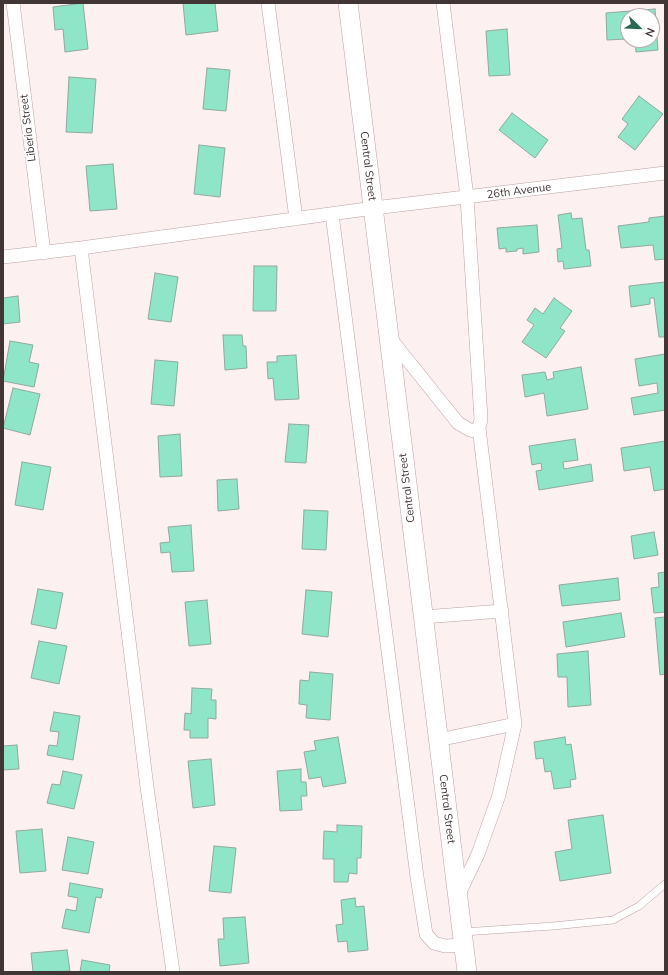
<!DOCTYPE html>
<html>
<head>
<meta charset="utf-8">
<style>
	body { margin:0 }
	#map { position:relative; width:668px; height:975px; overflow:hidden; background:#fcf0f0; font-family:Mulish,sans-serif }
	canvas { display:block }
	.frame { position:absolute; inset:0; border:4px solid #413536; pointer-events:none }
	.north { position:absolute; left:620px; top:8px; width:40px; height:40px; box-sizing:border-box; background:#fff; border:1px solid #b3aeaf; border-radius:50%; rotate:113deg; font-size:11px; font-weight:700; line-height:16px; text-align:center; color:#413536 }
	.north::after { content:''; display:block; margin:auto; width:14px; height:18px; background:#296854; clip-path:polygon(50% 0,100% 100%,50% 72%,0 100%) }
</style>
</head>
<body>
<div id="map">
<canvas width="668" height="975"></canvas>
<div class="frame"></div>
<div class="north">N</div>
</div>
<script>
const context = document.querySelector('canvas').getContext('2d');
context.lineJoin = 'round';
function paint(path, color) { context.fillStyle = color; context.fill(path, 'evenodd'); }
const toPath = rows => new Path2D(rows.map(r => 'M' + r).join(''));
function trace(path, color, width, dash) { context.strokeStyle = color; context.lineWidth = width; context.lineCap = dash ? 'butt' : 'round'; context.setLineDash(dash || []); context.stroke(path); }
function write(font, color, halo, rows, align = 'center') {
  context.font = font + ' Mulish,sans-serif'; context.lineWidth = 4; context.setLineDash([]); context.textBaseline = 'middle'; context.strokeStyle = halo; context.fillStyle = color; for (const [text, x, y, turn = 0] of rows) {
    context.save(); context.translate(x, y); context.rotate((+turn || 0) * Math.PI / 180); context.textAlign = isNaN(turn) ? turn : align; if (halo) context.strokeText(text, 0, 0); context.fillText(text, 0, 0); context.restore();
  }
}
const building = toPath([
	[83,3,88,49,65,52,63,29,55,30,53,7,83,3],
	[183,3,215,3,218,31,186,35,183,3],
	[655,9,658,50,636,52,635,40,652,40,652,16,628,16,628,39,607,40,606,13,655,9],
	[507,29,510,75,489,76,486,31,507,29],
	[207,68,230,70,226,111,203,109,207,68],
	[69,77,96,79,92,133,66,132,69,77],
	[639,96,663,114,635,150,618,137,628,124,622,119,639,96],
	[512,113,548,140,535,158,499,130,512,113],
	[199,145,225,148,220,197,194,194,199,145],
	[113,164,117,209,90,211,86,166,113,164],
	[571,213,572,219,582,218,586,250,589,250,591,266,564,269,563,261,558,262,557,249,562,248,558,215,571,213],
	[665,216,665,259,655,260,653,245,621,248,618,226,649,222,649,218,665,216],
	[537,225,539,252,523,254,523,248,517,249,517,251,506,252,506,248,499,249,497,228,537,225],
	[254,266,277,266,276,311,253,311,254,266],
	[155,273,178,277,171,322,148,319,155,273],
	[665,282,665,337,659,337,654,298,650,298,650,304,631,307,629,286,665,282],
	[18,296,20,322,3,324,3,298,18,296],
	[554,298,572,311,560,328,565,331,546,358,522,342,534,325,527,320,535,308,543,314,554,298],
	[223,335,242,335,243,346,246,346,247,368,225,370,223,335],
	[10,341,33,345,29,362,39,364,34,387,3,381,10,341],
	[665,354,665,410,634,415,631,398,658,393,657,383,639,386,635,359,665,354],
	[296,355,299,399,275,400,273,378,268,379,267,362,277,362,277,356,296,355],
	[155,360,178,362,174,406,151,404,155,360],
	[581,367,588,409,547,416,544,393,525,397,522,375,545,372,547,380,554,378,553,372,581,367],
	[13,388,40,394,30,435,3,428,13,388],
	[289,424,309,425,306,463,285,462,289,424],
	[180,434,182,476,160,477,158,436,180,434],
	[575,439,578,460,563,462,564,469,591,464,593,481,539,490,536,471,542,470,541,463,532,465,529,446,575,439],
	[665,441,665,489,654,491,650,467,624,471,621,448,665,441],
	[22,462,51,467,43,510,15,505,22,462],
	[237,479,239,509,218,511,217,480,237,479],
	[304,510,328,511,326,550,302,549,304,510],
	[191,525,194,571,172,572,170,552,161,553,160,543,170,542,168,527,191,525],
	[654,532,658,555,634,559,631,536,654,532],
	[665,572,665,612,654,613,651,588,659,587,658,573,665,572],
	[618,578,620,600,562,606,559,585,618,578],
	[38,589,63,593,56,629,31,624,38,589],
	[306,590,332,592,328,637,302,634,306,590],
	[207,600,211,644,189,646,185,602,207,600],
	[621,613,625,637,566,647,563,622,621,613],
	[665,617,665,674,660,675,655,618,665,617],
	[39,641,67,646,59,684,31,678,39,641],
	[588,651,591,705,568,707,567,677,558,677,557,654,588,651],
	[310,672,333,674,330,720,306,718,307,705,299,704,300,680,309,681,310,672],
	[192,688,212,689,211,700,216,700,216,719,208,718,208,738,190,738,190,730,184,730,185,713,191,714,192,688],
	[54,712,80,716,73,760,47,755,49,745,57,746,59,732,50,731,54,712],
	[338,737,346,783,323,787,321,777,309,779,304,752,316,750,314,741,338,737],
	[565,737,566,745,571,744,576,779,570,780,571,787,554,789,551,771,545,772,543,758,536,759,534,742,565,737],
	[17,745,19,769,3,770,3,746,17,745],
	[211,759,215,805,193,808,188,761,211,759],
	[301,769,301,782,306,782,307,796,301,796,302,810,280,811,277,771,301,769],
	[63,771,82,775,74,809,47,803,52,784,60,785,63,771],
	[603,815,611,873,560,881,555,852,572,849,568,820,603,815],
	[337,825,362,826,361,858,357,858,357,874,349,873,348,882,334,882,334,859,323,859,324,831,337,832,337,825],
	[42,829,46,871,20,873,16,831,42,829],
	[68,837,94,842,88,874,62,870,68,837],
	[214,846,236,848,231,893,209,891,214,846],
	[70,883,103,889,101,898,96,897,89,933,62,928,66,909,76,911,78,898,68,896,70,883],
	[355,898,356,907,364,906,368,950,348,952,347,941,338,942,336,925,343,924,341,900,355,898],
	[245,917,249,963,220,966,218,939,224,939,223,918,245,917],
	[67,950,70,971,33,972,31,953,67,950],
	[82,960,110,965,109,972,80,972,82,960]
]);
const lane = toPath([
	[463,932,553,926,613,920,639,906,665,884]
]);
const street = toPath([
	[13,3,44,253],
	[268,3,296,219],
	[332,214,417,877,426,934,434,943,445,946,465,945],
	[81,248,147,787,173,972],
	[3,257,81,248,374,208,665,173],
	[390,338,458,423,470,430,476,431,479,428,481,419,467,197,443,3],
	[423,617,502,611],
	[438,740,515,724],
	[458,896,478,854,499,795,515,724,479,428]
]);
const secondary = toPath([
	[348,3,467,972]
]);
const streetNames = [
	["Liberia Street",28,128,-97],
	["Central Street",368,166,83],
	["26th Avenue",519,191,-7],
	["Central Street",407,488,-97],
	["Central Street",447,809,83]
];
paint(building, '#8fe5c7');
trace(building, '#8fa99f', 1);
trace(lane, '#bda2a3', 8);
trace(street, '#bda2a3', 14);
trace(secondary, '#bda2a3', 20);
trace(lane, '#fff', 7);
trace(street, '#fff', 13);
trace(secondary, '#fff', 19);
write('11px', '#413536', '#fff', streetNames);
</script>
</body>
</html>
